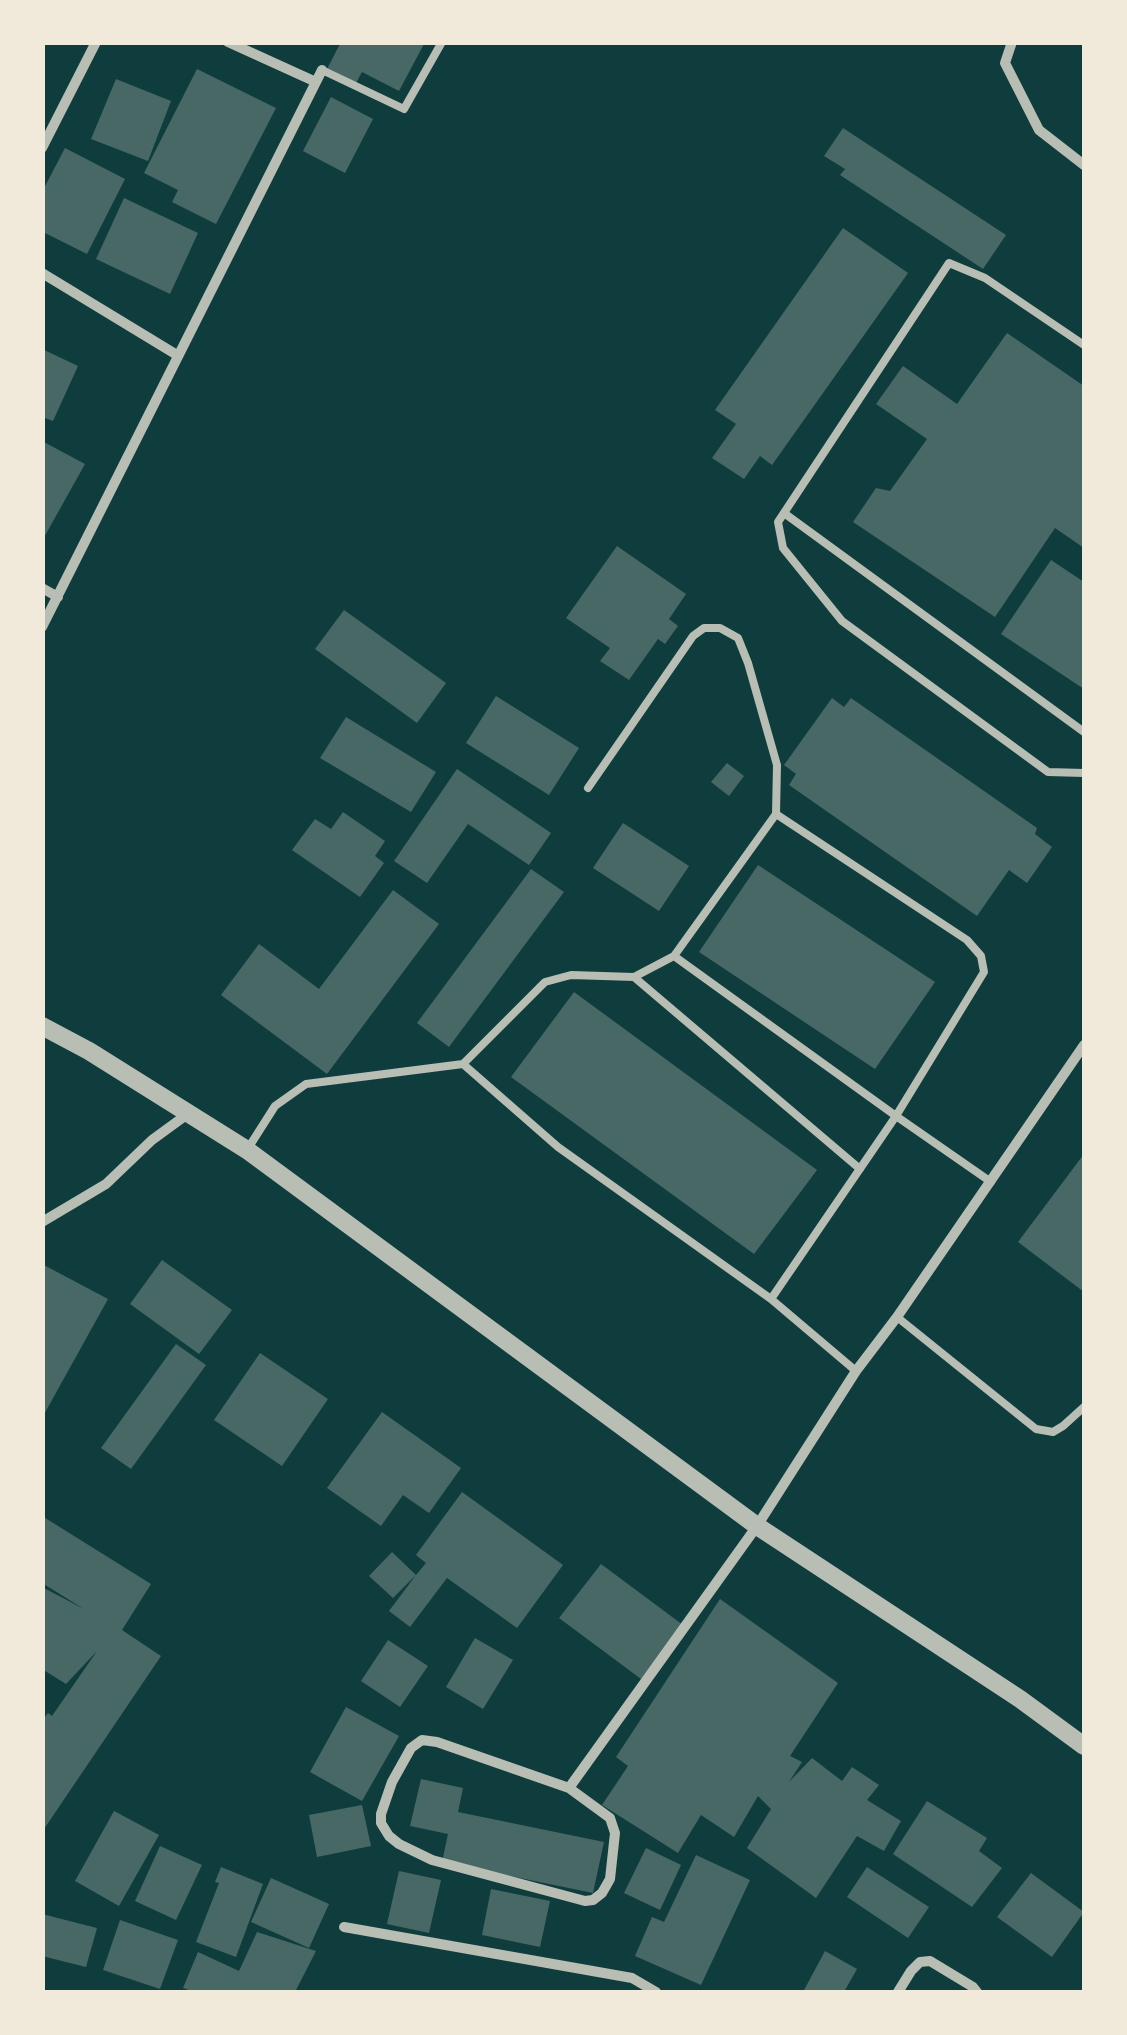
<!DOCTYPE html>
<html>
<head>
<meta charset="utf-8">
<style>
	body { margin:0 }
	#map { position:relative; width:1127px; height:2035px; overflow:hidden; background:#0f3d3e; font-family:"Times New Roman",serif }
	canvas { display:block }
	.frame { position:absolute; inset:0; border:45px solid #f1e9da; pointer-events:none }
</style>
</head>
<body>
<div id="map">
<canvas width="1127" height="2035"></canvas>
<div class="frame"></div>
</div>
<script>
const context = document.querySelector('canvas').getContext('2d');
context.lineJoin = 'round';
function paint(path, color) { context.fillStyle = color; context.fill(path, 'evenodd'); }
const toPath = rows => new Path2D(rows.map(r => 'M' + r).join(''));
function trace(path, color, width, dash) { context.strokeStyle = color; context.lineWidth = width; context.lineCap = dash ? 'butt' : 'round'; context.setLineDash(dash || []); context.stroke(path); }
const building = toPath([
	[341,42,425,42,399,91,362,72,355,85,327,69],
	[197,69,276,108,216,224,172,202,178,190,144,173],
	[116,79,171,101,148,161,91,139],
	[331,97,373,119,345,173,303,151],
	[843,128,1006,235,983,269,840,175,845,169,824,156],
	[65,148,125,179,87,254,45,233,42,238,42,192],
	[124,198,198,233,170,294,96,259],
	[843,228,908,273,772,465,760,456,744,479,712,458,736,424,715,410],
	[1007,333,1084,386,1084,548,1055,528,995,617,853,522,876,488,890,491,927,439,876,404,903,366,957,404],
	[42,349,78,366,53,421,42,417],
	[42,441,85,464,42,541],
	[617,546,686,594,669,619,678,626,665,644,658,639,629,680,600,661,610,648,566,618],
	[1051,560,1084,582,1084,689,1001,634],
	[344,610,446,683,417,723,315,649],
	[496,696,579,748,549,795,466,743],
	[832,698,844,707,851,698,1037,828,1035,834,1052,847,1027,883,1009,870,977,916,789,785,796,774,784,765],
	[346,717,436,772,411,812,320,758],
	[727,763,744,776,729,796,711,782],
	[457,769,551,833,529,865,468,824,427,883,394,861],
	[343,812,385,841,375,856,384,863,360,897,292,850,315,819,331,829],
	[623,823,689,866,659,911,593,868],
	[758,865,935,982,875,1069,699,952],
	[531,869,564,892,449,1047,417,1023],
	[393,890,439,924,327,1074,221,995,259,944,319,989],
	[574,992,817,1170,754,1254,511,1077],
	[1084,1154,1084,1292,1018,1242],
	[162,1260,232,1310,199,1354,130,1304],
	[42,1264,108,1299,42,1418],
	[176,1344,206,1365,131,1469,101,1448],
	[260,1353,328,1399,282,1466,214,1420],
	[382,1412,461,1468,429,1513,403,1495,381,1526,327,1488],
	[462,1492,563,1565,517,1628,447,1578,410,1627,389,1611,416,1575,393,1598,369,1576,392,1552,416,1575,426,1563,416,1555],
	[42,1516,151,1584,122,1630,161,1656,42,1832,42,1721,48,1713,52,1716,97,1651,66,1684,42,1669,42,1587,84,1609,42,1583],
	[601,1564,683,1625,641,1679,559,1618],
	[720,1599,838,1683,790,1756,802,1762,789,1782,812,1758,842,1781,852,1767,879,1785,867,1800,901,1821,884,1851,857,1836,816,1898,747,1848,771,1809,758,1796,734,1837,701,1815,678,1853,602,1805,628,1766,616,1757],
	[475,1638,513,1660,483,1709,446,1687],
	[388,1640,428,1666,400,1707,361,1681],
	[346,1707,399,1736,362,1801,310,1772],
	[421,1779,463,1788,458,1812,604,1842,593,1893,442,1862,448,1834,410,1826],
	[927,1801,987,1838,979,1851,1002,1868,972,1907,893,1854],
	[362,1805,371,1846,317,1857,309,1815],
	[114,1811,159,1835,119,1906,75,1881],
	[160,1846,202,1865,176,1920,135,1901],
	[646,1848,681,1865,660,1910,624,1893],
	[696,1855,750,1880,701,1985,635,1956,652,1917,664,1922],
	[221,1867,263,1884,236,1957,196,1942,219,1883,215,1882],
	[867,1867,929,1907,908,1938,847,1897],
	[399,1871,441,1880,429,1933,387,1924],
	[1031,1873,1084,1912,1052,1957,997,1917],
	[271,1878,329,1904,309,1948,251,1922],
	[491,1889,550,1901,540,1947,482,1935],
	[42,1914,97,1928,86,1967,42,1956],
	[120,1920,178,1940,160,1989,103,1970],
	[257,1932,316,1951,295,1992,194,1992,183,1988,198,1952,239,1971],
	[825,1951,857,1969,844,1992,803,1992]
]);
const service = toPath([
	[322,70,404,109,442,42],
	[1084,345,985,278,949,263,778,522,783,548,842,621,1048,772,1084,773],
	[784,513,1084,732],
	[674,956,896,1116,984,972,981,956,967,940,776,814],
	[634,977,860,1169],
	[463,1064,558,1147,771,1299,856,1371],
	[247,1150,275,1106,306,1084,463,1064,545,982,571,975,634,977,674,956,776,814,777,765,748,663,738,638,720,628,704,628,693,636,588,788],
	[771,1299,896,1116,991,1182],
	[897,1317,1036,1429,1053,1432,1063,1426,1084,1407]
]);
const minor = toPath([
	[228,42,316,82],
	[1012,42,1005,63,1039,130,1084,165],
	[42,148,96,42],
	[42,273,177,355],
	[42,588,58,597],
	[42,627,322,70],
	[42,1222,106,1184,152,1140,189,1113],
	[569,1788,437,1742,422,1740,411,1748,392,1782,381,1814,381,1823,389,1836,399,1844,432,1860,585,1901,593,1900,602,1893,610,1879,615,1833,610,1818,569,1788,757,1526,856,1371,897,1317,1084,1045],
	[344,1927,632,1978,656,1992],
	[898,1992,911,1971,920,1962,930,1961,973,1987,977,1992]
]);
const tertiary = toPath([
	[42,1026,89,1051,247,1150,757,1526,1020,1699,1084,1746]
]);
paint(building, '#486865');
trace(service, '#b8beb3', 8);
trace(minor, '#b8beb3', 10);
trace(tertiary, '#b8beb3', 18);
</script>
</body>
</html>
